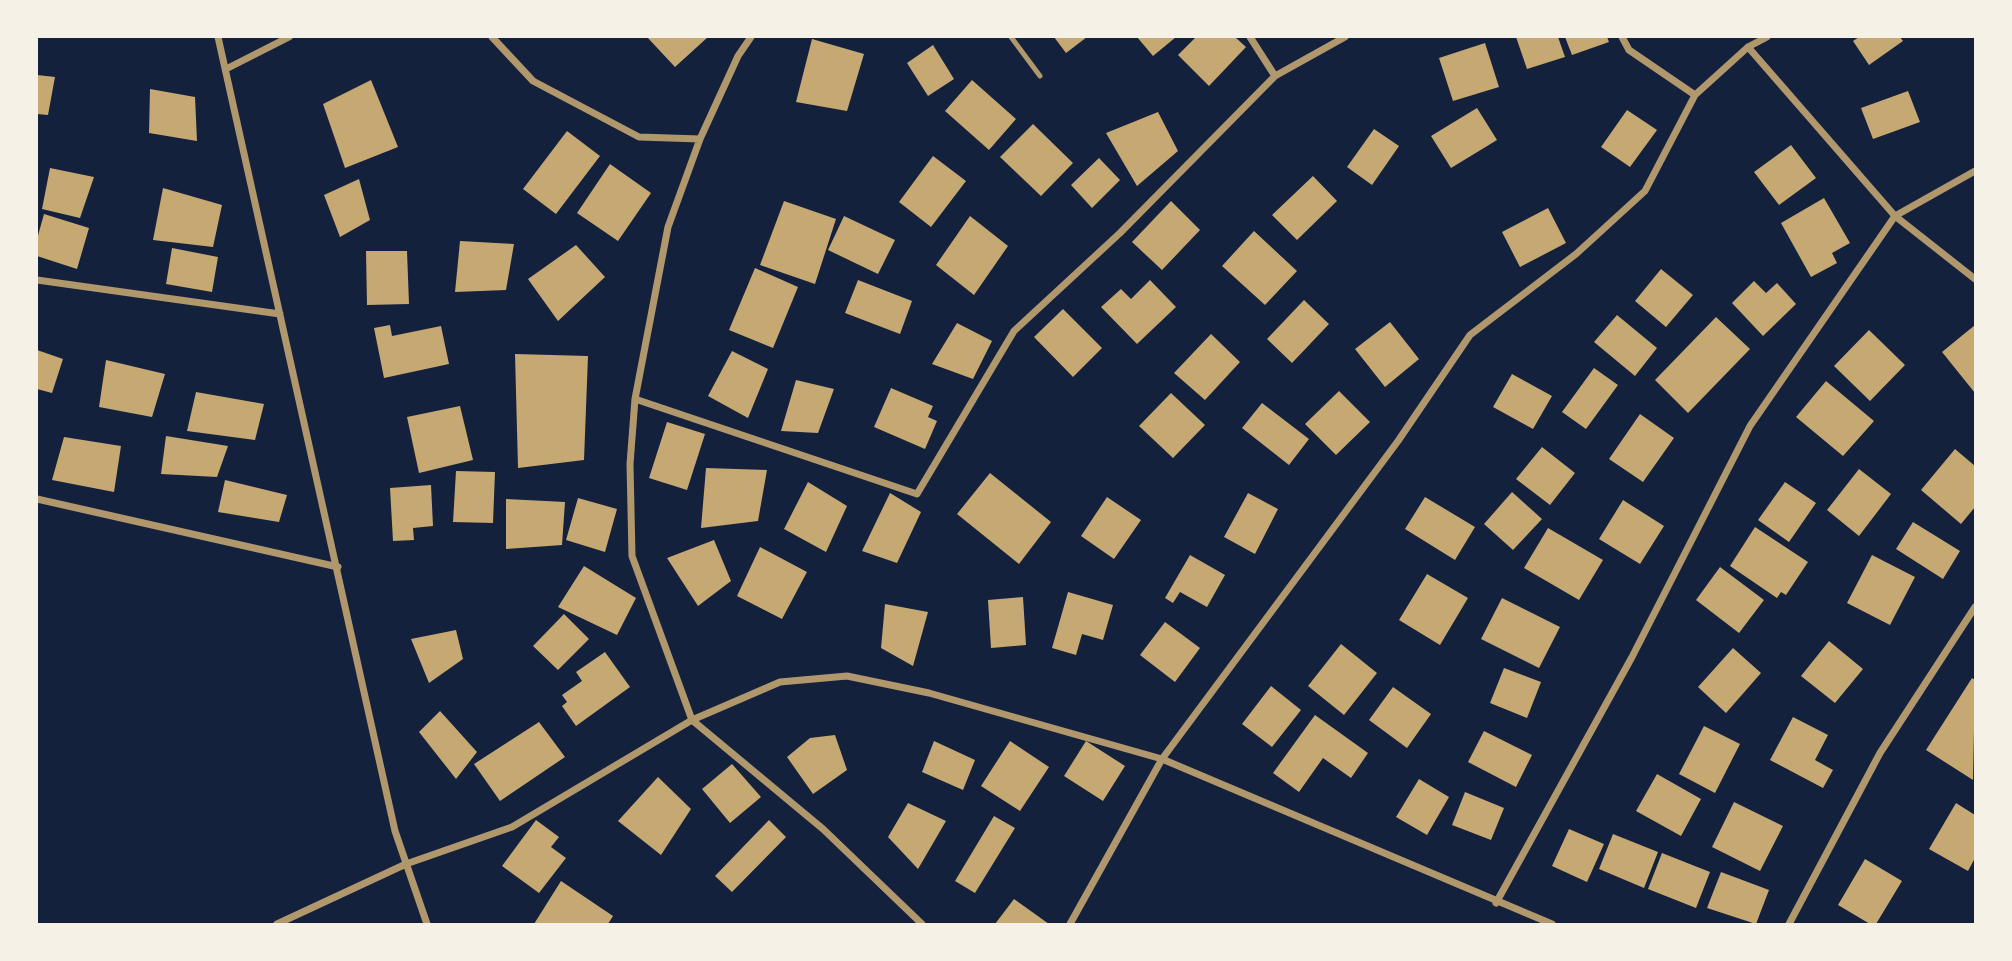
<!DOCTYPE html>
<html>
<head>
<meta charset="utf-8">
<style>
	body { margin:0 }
	#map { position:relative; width:2012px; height:961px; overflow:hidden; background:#14213d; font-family:Mulish,sans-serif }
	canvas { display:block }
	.frame { position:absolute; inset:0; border:38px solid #f6f1e7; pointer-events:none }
</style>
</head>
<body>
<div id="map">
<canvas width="2012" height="961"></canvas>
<div class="frame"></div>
</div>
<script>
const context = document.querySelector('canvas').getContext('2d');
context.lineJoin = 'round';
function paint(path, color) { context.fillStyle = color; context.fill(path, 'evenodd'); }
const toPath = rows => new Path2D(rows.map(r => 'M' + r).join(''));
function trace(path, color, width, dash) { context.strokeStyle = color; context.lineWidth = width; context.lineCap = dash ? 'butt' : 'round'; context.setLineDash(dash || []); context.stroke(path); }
const building = toPath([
	[647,37,708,37,675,67],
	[1054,37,1087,37,1066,53],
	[1137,37,1176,37,1153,56],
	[1196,37,1235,37,1246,47,1209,86,1178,55],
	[1516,37,1558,37,1565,57,1527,69],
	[1565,37,1607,37,1609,42,1572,55],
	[1859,37,1900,37,1903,41,1869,65,1853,41],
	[812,39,864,54,847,111,796,102],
	[1485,43,1499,87,1453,101,1439,58],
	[933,45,954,79,928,96,907,63],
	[37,75,55,77,48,115,37,114],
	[371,80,398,147,345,168,323,104],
	[972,80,1016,119,989,150,945,111],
	[150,89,195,97,197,141,149,133],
	[1908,91,1920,122,1873,139,1861,108],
	[1477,108,1497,140,1451,168,1431,136],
	[1627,110,1657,130,1630,167,1601,147],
	[1158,112,1178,151,1137,186,1106,133],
	[1033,124,1073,163,1041,196,1000,157],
	[1374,129,1399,146,1372,185,1347,167],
	[567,131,600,156,556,214,523,189],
	[1791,145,1816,178,1779,205,1754,172],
	[933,156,966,181,931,227,899,202],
	[1099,158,1120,180,1092,208,1071,185],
	[610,164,651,193,618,241,577,213],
	[50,168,94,177,80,218,42,209],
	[1313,176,1337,201,1297,240,1272,215],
	[359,179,370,220,340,237,324,195],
	[163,188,222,205,213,247,153,240],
	[1824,198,1850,243,1832,253,1837,263,1811,277,1781,223],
	[784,201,836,219,815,284,760,265],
	[1171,201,1200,230,1162,270,1132,242],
	[1548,208,1566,243,1520,267,1502,232],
	[44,214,89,228,77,269,37,256,37,239],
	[844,216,895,240,878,274,828,250],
	[970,216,1008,246,974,295,936,265],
	[1254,231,1297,271,1265,305,1222,266],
	[460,241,514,244,506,290,455,292],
	[576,245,605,277,558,321,528,279],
	[172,248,218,257,212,292,166,284],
	[366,251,407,251,409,304,367,305],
	[755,268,798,287,773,348,729,330],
	[1661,269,1693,295,1666,327,1635,301],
	[858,280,912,301,900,334,845,313],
	[1150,280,1176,307,1137,344,1101,307,1121,289,1131,299],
	[1754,281,1766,293,1777,283,1796,304,1763,336,1732,303],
	[1304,300,1329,324,1292,363,1267,339],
	[1063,309,1102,348,1073,377,1034,337],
	[1617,315,1657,348,1635,376,1594,342],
	[1716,317,1750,349,1688,413,1655,380],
	[1390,322,1419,359,1385,387,1355,349],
	[957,323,992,341,973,379,932,364],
	[390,325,392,336,441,326,449,364,384,378,374,328],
	[1975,325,1975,393,1942,352],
	[1869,330,1905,365,1870,401,1834,366],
	[1211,334,1240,362,1205,400,1174,373],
	[37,350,63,359,52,393,37,389],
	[732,351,768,369,748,418,708,396],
	[515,354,588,356,584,460,518,468],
	[106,360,165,374,152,417,99,407],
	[1594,368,1618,385,1586,429,1562,412],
	[1512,374,1552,396,1533,429,1493,407],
	[796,380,834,389,818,433,781,431],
	[1826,381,1874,421,1843,456,1796,417],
	[891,388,933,406,928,417,937,421,925,449,874,427],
	[1339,391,1370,422,1336,455,1305,424],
	[196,392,264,404,255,440,187,431],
	[1171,393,1205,425,1173,458,1139,426],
	[1262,403,1309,439,1289,465,1242,428],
	[460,406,473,460,419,473,407,417],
	[1640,414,1674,438,1643,482,1609,459],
	[667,422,705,434,687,490,649,478],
	[166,436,228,446,217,477,161,474],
	[64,437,121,446,114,492,52,480],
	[1542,447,1575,473,1550,505,1516,479],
	[1955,449,1975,466,1975,507,1961,524,1921,490],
	[706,468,767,470,758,521,701,528],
	[1859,469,1891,494,1859,536,1827,510],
	[456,471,495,472,493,523,453,522],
	[990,473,1051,522,1019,564,957,514],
	[225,480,287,495,279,522,218,512],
	[808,482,847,506,826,552,784,529],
	[1785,482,1816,503,1789,542,1758,520],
	[431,485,433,526,413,528,414,540,393,541,390,488],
	[1512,492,1542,519,1513,550,1484,524],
	[890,493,921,512,897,563,862,551],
	[1248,493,1278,509,1255,554,1224,537],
	[1107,497,1141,520,1114,559,1081,536],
	[1425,497,1475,527,1455,560,1405,529],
	[578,498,617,509,605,552,566,540],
	[506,499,565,502,562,545,506,549],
	[1623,500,1664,526,1640,564,1599,539],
	[1913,522,1960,551,1943,579,1896,549],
	[1755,527,1808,562,1786,595,1781,592,1777,598,1730,566],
	[1548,528,1603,560,1579,600,1524,568],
	[714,540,731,581,698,606,667,558],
	[760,547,807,572,782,619,737,596],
	[1190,555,1225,575,1207,607,1180,592,1173,603,1165,598],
	[1872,555,1915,577,1890,625,1847,603],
	[584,566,636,598,617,635,558,607],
	[1720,567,1764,600,1739,633,1696,600],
	[1427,574,1468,598,1440,645,1399,620],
	[1068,592,1113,605,1103,640,1082,634,1076,655,1052,648],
	[1023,597,1026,645,991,648,988,600],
	[1502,598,1560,627,1539,668,1481,639],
	[885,604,928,612,913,666,881,648],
	[564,614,589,639,558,670,533,646],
	[1165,622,1200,648,1175,682,1140,655],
	[456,630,463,659,429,683,411,639],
	[1829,641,1863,669,1835,703,1801,676],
	[1341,644,1377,673,1344,715,1308,686],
	[1733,648,1761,673,1726,713,1698,687],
	[605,652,630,687,576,726,562,706,567,702,562,695,582,681,576,672],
	[1504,668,1541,682,1527,718,1490,703],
	[1972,678,1975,680,1973,780,1926,750],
	[1271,686,1301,710,1272,747,1242,724],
	[1393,687,1431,714,1407,748,1369,720],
	[440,711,477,752,456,779,419,732],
	[1315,715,1368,753,1351,778,1323,758,1299,792,1273,773],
	[1793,717,1828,735,1815,760,1833,770,1823,788,1770,760],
	[539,722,565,757,500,801,474,764],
	[1704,726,1740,744,1715,793,1679,774],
	[1484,731,1532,755,1516,787,1468,762],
	[835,735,847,770,813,794,787,757,810,738],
	[934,741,975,760,963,790,922,772],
	[1010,741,1049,767,1020,811,981,786],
	[1086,741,1125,766,1103,801,1064,776],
	[732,764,761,797,730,823,702,789],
	[1657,774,1701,799,1681,836,1636,811],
	[658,777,691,809,661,855,618,821],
	[1419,779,1449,797,1427,835,1396,817],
	[1465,792,1504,808,1491,840,1452,825],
	[1734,802,1783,826,1760,871,1712,847],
	[908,803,946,821,918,869,888,837],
	[1956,803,1975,815,1975,858,1968,871,1929,849],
	[994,816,1015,828,975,893,955,881],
	[536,820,559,837,551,847,566,858,539,893,502,866],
	[769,820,786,837,732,892,715,876],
	[1569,829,1604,844,1587,882,1552,866],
	[1613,834,1658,852,1644,888,1599,869],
	[1662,853,1710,872,1696,908,1648,889],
	[1865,859,1902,881,1876,924,1870,924,1838,905],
	[1721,872,1769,890,1756,924,1707,908],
	[561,881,613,916,608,924,534,924],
	[1014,899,1049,924,995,924]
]);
const service = toPath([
	[1011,37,1040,76]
]);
const minor = toPath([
	[218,37,395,831,427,924],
	[492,37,533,81,639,137,700,139],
	[751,37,738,56,700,139,668,227,635,399,630,464,632,556,692,720,823,829,922,924],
	[1250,37,1275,76],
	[1622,37,1629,50,1695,95],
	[1748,47,1895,216,1975,279],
	[226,69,289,37],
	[37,280,280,314],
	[635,399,917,494,1014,331,1120,233,1275,76,1345,37],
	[37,499,338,567],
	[1496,903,1632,657,1750,426,1895,216,1975,171],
	[277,924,406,864,512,827,692,720,780,682,847,676,929,693,1162,759,1552,924],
	[1070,924,1162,759,1398,441,1470,335,1576,254,1645,191,1695,95,1748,47,1767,37],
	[1789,924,1880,753,1975,607]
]);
paint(building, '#c6a872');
trace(service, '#b1986c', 5);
trace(minor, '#b1986c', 7);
</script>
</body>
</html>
